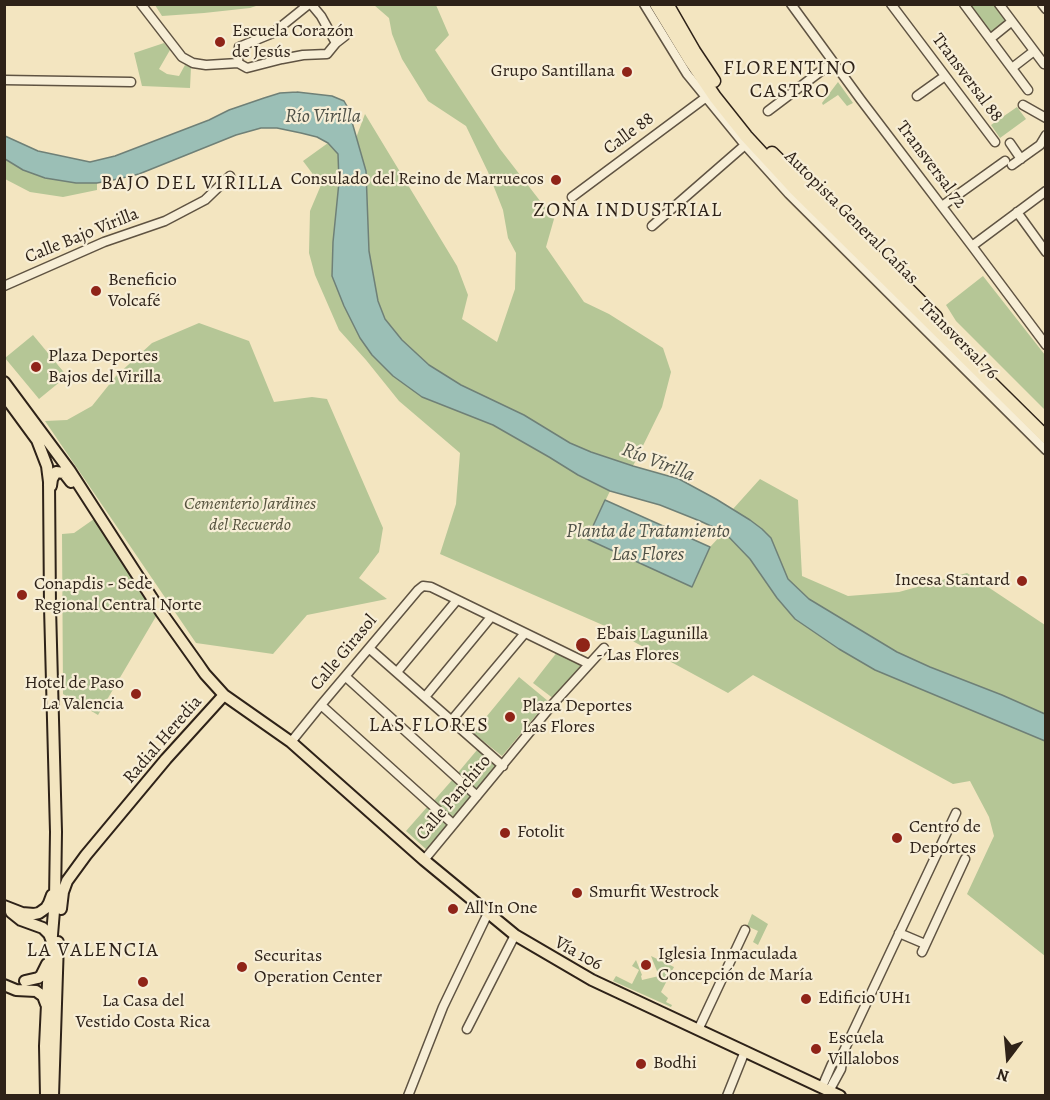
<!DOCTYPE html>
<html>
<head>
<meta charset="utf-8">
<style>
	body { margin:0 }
	#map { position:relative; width:1050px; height:1100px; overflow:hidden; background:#f3e5c0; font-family:Alegreya,serif }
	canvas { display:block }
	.frame { position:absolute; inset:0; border:6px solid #2e2218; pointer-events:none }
	.north { position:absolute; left:978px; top:1028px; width:60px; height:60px; -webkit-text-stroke:4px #f7eed6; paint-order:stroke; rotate:196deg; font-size:16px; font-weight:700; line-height:24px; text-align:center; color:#2e2218 }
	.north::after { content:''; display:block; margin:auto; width:21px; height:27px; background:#2e2218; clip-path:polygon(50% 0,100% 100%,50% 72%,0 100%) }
</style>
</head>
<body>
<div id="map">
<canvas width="1050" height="1100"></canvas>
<div class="frame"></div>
<div class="north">N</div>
</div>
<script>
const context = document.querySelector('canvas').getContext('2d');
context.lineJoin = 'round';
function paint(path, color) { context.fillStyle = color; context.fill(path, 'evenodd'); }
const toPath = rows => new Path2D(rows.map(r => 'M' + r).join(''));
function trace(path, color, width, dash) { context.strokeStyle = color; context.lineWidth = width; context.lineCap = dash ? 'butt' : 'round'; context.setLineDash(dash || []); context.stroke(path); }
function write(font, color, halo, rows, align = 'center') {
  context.font = font + ' Alegreya,serif'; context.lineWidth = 4.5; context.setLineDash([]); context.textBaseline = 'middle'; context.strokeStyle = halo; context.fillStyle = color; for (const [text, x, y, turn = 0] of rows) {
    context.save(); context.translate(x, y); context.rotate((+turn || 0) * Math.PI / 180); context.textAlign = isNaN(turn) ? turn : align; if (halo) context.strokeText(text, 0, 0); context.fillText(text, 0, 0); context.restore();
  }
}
const green = toPath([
	[155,5,259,5,250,8,204,13,162,16],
	[374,5,436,5,449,35,435,50,500,149,554,219,546,247,584,302,609,314,663,348,671,372,662,407,633,466,591,452,570,443,524,415,461,385,429,365,402,340,385,319,378,301,369,251,366,171,356,138,365,114,457,266,468,295,462,319,497,342,515,289,516,253,508,238,503,210,488,172,466,126,428,101,402,59,392,34,389,18],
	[970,5,996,5,1009,22,992,34],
	[164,43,170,50,159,69,167,74,179,76,185,65,191,67,190,88,142,86,134,53],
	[838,82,853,103,847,106,838,95,823,105,822,103],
	[1017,107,1026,119,1000,138,991,125],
	[328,143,338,153,339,182,332,276,344,306,360,338,422,397,493,425,549,457,578,475,610,491,587,539,692,587,710,547,724,532,750,559,777,598,795,619,839,649,875,670,1045,741,1045,956,967,894,994,836,989,817,970,781,953,784,753,675,728,693,605,626,440,554,456,504,460,453,399,401,366,360,339,330,315,275,309,253,310,211,321,185,303,161],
	[4,159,23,170,76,183,97,183,97,190,63,197,30,192,5,179],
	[983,276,1045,355,1045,410,956,321,946,305],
	[199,323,249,341,274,402,312,397,327,399,383,528,379,552,359,578,387,599,307,615,273,654,196,643,45,421,67,420,92,406,116,376,152,343],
	[33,335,67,376,39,399,5,358],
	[760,479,798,500,802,576,848,596,899,592,967,573,1045,625,1045,714,1002,695,930,667,897,652,809,599,788,579,771,538,762,529,733,509],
	[94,519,158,613,98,715,63,694,62,534,74,533],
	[558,651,582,663,582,667,554,699,533,683],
	[519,677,548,701,502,756,473,733],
	[477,750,498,768,476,793,456,775],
	[453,779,474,797,452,822,431,804],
	[428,806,449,825,427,850,406,831],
	[752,914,768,924,758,945,753,942,758,931,747,926],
	[651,956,674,967,661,992,668,998,666,1002,672,1005,671,1007,613,981,616,976,632,984,639,970,632,966,636,960,642,975,641,976,642,980,659,976]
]);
const water = toPath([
	[297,92,332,96,344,101,348,108,366,171,369,251,378,301,385,319,402,340,429,365,461,385,524,415,570,443,591,452,633,466,679,479,716,499,750,520,762,529,771,538,788,579,809,599,897,652,930,667,1002,695,1045,714,1045,741,875,670,839,649,795,619,777,598,750,559,724,532,700,521,660,505,610,491,578,475,549,457,493,425,422,397,393,376,372,355,360,338,344,306,332,276,333,242,339,182,338,154,328,143,317,137,301,133,277,128,261,128,236,135,139,174,118,179,97,183,76,183,45,178,23,170,5,159,5,136,38,151,90,162,115,156,209,120,229,110,264,98,280,93,297,92],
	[605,500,710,547,692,587,587,539,605,500]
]);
const minor = toPath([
	[141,4,182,57,193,63,206,65,238,63,247,68,282,59,303,55,327,54,336,43,345,36],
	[311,4,321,16,336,43],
	[644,4,687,74,745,145,789,194,1046,450],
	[791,4,861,100,972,246,1046,345],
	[891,4,995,142],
	[964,4,1028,90],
	[999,4,1044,64],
	[1042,4,1046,9],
	[990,39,1011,22],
	[238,63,239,47,273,33,309,4],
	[1012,68,1034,51],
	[4,80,131,82],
	[917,96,945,76],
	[1023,105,1046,118],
	[768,111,833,62],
	[1010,143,1021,159],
	[1012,165,1040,145,1046,135],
	[572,197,705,98],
	[942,206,1005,161],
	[1017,212,1046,252],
	[652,226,745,145],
	[972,246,1046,191],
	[4,286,104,242,165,221,205,200,230,176],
	[370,649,503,766],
	[397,672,457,600],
	[346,677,477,796],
	[425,697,491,617],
	[321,705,453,824],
	[451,721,525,633],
	[291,742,321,705,418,590,423,586,431,587,589,664],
	[424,860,552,705,604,648],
	[899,933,925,944],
	[922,952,965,859],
	[467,1029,515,935],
	[698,1030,745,930],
	[822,1087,832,1064,841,1057,956,813],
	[829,1091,841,1069,842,1062,841,1057],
	[408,1096,443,1007,488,913],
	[727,1096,745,1051]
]);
const major = toPath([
	[4,382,70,471,161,612,198,664,205,674,224,695,291,742,424,860,515,935,592,980,840,1096],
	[4,395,37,440,47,466,49,482,50,607,56,832,55,899,48,983,45,1046,46,1096],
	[51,486,52,479,56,472,64,473,71,482],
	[4,906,22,913,34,914,39,913,46,908,49,903,52,895],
	[61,909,63,892,67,881,86,855,166,759,224,695],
	[11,912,21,920,43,928,49,934,51,939],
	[25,981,38,978,41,976,47,964],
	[4,985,16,990,36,991,43,996,46,1004],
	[53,1096,58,942]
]);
const highway = toPath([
	[656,4,690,60,715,97,746,136,795,189,1046,437],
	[667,4,694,51,714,81],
	[772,153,936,317]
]);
const markers = [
	[220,42,6,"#8f2418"],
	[627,72,6,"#8f2418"],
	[556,180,6,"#8f2418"],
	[96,291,6,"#8f2418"],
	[36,367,6,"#8f2418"],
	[1022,581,6,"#8f2418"],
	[22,595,6,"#8f2418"],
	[583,645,8,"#8f2418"],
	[136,694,6,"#8f2418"],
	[510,717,6,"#8f2418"],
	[505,833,6,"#8f2418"],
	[897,838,6,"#8f2418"],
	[577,893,6,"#8f2418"],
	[453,909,6,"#8f2418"],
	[646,965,6,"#8f2418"],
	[242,967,6,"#8f2418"],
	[143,982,6,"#8f2418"],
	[806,999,6,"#8f2418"],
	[816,1049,6,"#8f2418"],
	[641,1064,6,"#8f2418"]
];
const poiNames = [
	["Escuela Corazón",232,32],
	["de Jesús",232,53],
	["Grupo Santillana",615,72,"right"],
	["Consulado del Reino de Marruecos",544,180,"right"],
	["Beneficio",108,281],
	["Volcafé",108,302],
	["Plaza Deportes",48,357],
	["Bajos del Virilla",48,378],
	["Incesa Stantard",1010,581,"right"],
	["Conapdis - Sede",34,585],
	["Regional Central Norte",34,606],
	["Ebais Lagunilla",596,635],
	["- Las Flores",596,656],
	["Hotel de Paso",124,684,"right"],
	["La Valencia",124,705,"right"],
	["Plaza Deportes",522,707],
	["Las Flores",522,728],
	["Centro de",909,828],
	["Deportes",909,849],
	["Fotolit",517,833],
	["Smurfit Westrock",589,893],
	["All In One",465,909],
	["Iglesia Inmaculada",658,955],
	["Concepción de María",658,976],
	["Securitas",254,957],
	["Operation Center",254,978],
	["Edificio UH1",818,999],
	["La Casa del",143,1002,"center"],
	["Vestido Costa Rica",143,1023,"center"],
	["Escuela",828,1039],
	["Villalobos",828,1060],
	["Bodhi",653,1064]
];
const streetNames = [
	["Transversal 88",967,78,53],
	["Calle 88",629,134,-37],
	["Transversal 72",931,165,53],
	["Autopista General Cañas",851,218,45],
	["Calle Bajo Virilla",82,236,-22],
	["Transversal 76",958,340,45],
	["Calle Girasol",344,653,-50],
	["Radial Heredia",163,740,-49],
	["Calle Panchito",454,798,-50],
	["Vía 106",578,954,29]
];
const parkNames = [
	["Cementerio Jardines",250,505],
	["del Recuerdo",250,526]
];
const neighbourhoodNames = [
	["FLORENTINO",790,69],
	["CASTRO",790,92],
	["BAJO DEL VIRILLA",192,184],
	["ZONA INDUSTRIAL",628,211],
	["LAS FLORES",429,726],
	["LA VALENCIA",93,951]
];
const waterNames = [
	["Río Virilla",323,117],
	["Río Virilla",658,463,21],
	["Planta de Tratamiento",648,532],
	["Las Flores",648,555]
];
paint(green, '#b5c696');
paint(water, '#9bbfb6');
trace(water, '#6f8077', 1.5);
trace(minor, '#5f5342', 11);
trace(major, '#2e2218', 14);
trace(highway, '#2e2218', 15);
trace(minor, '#f7eed6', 8);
trace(major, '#f3e5c0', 10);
trace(highway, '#f3e5c0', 12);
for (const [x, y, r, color] of markers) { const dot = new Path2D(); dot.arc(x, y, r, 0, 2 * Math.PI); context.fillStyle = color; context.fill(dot); trace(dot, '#f7eed6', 2); }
write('18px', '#2e2218', '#f7eed6', poiNames, 'left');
write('18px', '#2e2218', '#f7eed6', streetNames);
write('italic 18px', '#56533e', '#f7eed6', parkNames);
context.letterSpacing = '1.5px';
write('20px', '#2e2218', '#f7eed6', neighbourhoodNames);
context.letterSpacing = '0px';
write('italic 20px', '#4f5147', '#f7eed6', waterNames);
</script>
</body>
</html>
